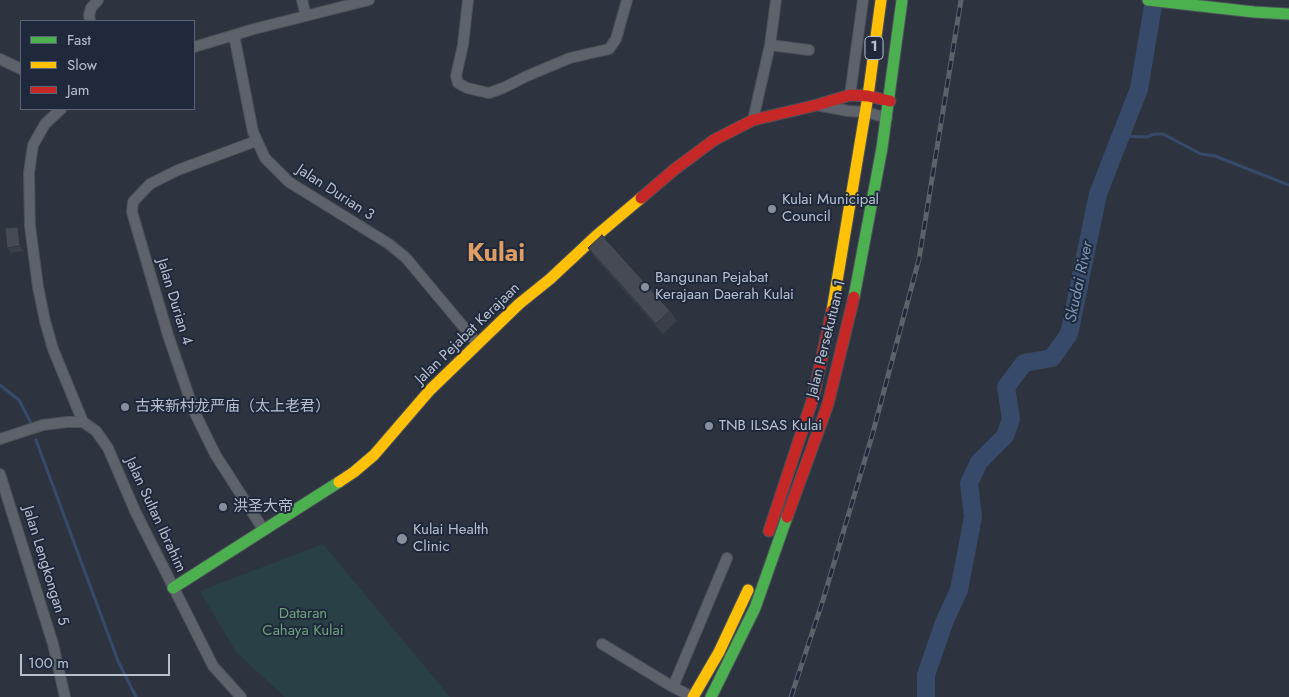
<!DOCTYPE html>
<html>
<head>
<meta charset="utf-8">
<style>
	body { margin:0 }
	#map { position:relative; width:1289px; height:697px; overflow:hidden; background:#2d343f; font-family:Jost,sans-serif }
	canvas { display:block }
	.legend { position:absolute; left:20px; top:20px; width:175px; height:90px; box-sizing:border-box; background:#1f293b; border:1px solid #5c6576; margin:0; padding:6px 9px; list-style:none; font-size:15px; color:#b8c0ce }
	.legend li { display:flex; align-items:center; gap:10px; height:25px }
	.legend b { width:25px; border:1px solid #5c6576 }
	.scale { position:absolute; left:20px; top:654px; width:150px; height:22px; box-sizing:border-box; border:2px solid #b8c0ce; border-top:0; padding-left:6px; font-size:15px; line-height:18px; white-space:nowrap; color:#b8c0ce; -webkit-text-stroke:4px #1f293b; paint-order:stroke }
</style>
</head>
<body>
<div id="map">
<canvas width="1289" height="697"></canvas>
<ul class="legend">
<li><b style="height:6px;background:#4caf50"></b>Fast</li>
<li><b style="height:6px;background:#ffc107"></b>Slow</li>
<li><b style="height:6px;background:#c62828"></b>Jam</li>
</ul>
<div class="scale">100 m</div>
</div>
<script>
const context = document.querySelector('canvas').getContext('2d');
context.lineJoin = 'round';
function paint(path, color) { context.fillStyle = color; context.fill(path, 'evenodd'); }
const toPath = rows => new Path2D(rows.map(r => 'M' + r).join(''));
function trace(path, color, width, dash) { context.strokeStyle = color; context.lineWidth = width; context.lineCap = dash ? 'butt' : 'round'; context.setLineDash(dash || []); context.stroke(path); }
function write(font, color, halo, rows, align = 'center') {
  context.font = font + ' Jost,"Noto Sans SC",sans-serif'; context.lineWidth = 4; context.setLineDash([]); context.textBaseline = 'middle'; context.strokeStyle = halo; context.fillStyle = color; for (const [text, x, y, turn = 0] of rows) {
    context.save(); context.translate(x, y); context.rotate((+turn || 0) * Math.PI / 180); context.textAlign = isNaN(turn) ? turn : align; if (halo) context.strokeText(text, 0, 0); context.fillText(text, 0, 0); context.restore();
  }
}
const green = toPath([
	[323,544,450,697,285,697,236,652,200,591]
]);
const stream = toPath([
	[1121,136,1147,137,1154,134,1163,134,1201,154,1215,156,1289,185],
	[0,385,19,400,31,423],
	[36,440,118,661,136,697]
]);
const river = toPath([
	[926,697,926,675,945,620,959,590,973,517,969,483,979,462,1005,436,1011,419,1006,387,1024,363,1052,358,1069,334,1098,194,1139,89,1154,0]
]);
const street = toPath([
	[302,0,306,16],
	[468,0,463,45,456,76,458,83,467,88,489,93,503,88,527,76,570,58,609,49,616,39,627,0],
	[90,21,89,15,91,8,98,0],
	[234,35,253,132,265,158,289,182,389,244,406,258,477,343],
	[770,45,809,50],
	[194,47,254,29,369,0],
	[0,59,21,69],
	[850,95,863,0],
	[821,106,848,111,866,112,887,118],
	[61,109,45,124,33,145,29,173,30,226,38,287,45,321,53,349,83,422],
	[753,120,770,45,776,0],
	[256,141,178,170,150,184,133,202,132,212,168,335,194,411,215,454,263,529],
	[0,439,43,425,67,422,83,422,96,431,108,448,135,511,213,666,241,697],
	[0,474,53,644,65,697],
	[602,644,673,687,693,697],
	[673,687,727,558]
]);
const fast = toPath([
	[1148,0,1254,12,1289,14],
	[854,297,882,148,902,0],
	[173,588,339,482],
	[711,697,755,608,787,517]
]);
const slow = toPath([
	[832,311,868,96,881,0],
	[339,482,354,472,374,455,430,390,519,304,550,279,596,236,641,198],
	[693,697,719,652,748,590]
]);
const jam = toPath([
	[641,198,675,169,714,140,753,120,817,105,850,95,868,96,890,101],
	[787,517,828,404,854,297],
	[769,531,813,398,832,311]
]);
const rail = toPath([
	[791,697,823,600,872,436,919,259,961,0]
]);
const wall = toPath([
	[21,232,24,251,11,253,7,248],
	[588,248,670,311,677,321,663,334,595,258]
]);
const shadedWall = toPath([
	[18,227,21,232,24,251,20,246]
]);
const building = toPath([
	[18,227,20,246,7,248,5,228,18,227],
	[602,235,670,311,656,324,588,248,602,235]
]);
const markers = [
	[772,209,5,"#878f9c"],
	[645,287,5,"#878f9c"],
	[125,407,5,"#878f9c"],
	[709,426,5,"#878f9c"],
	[223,507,5,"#878f9c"],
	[402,539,6,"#878f9c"]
];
const shields = [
	[874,48,18]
];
const shieldNames = [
	["1",874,48]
];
const streetNames = [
	["Jalan Durian 3",335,193,33],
	["Jalan Durian 4",174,302,73],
	["Jalan Pejabat Kerajaan",468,334,-44],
	["Jalan Persekutuan 1",827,339,-76],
	["Jalan Sultan Ibrahim",155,515,65],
	["Jalan Lengkongan 5",45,566,73]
];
const poiNames = [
	["Kulai Municipal",782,200],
	["Council",782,217],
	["Bangunan Pejabat",655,278],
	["Kerajaan Daerah Kulai",655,295],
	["古来新村龙严庙（太上老君）",135,407],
	["TNB ILSAS Kulai",719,426],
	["洪圣大帝",233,507],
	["Kulai Health",413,530],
	["Clinic",413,547]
];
const parkNames = [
	["Dataran",303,614],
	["Cahaya Kulai",303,631]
];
const waterNames = [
	["Skudai River",1080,282,-78]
];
const townNames = [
	["Kulai",496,255]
];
paint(green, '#294046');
trace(stream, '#374a6a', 3);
trace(river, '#374a6a', 18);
trace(street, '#4c5059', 12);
trace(fast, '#4c5059', 13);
trace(slow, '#4c5059', 13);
trace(jam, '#4c5059', 13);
trace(street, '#5e626b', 10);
trace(fast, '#4caf50', 11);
trace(slow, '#ffc107', 11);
trace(jam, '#c62828', 11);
trace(rail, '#5c616a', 5);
trace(rail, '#1f293b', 3, [9]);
paint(wall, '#3b4048');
paint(shadedWall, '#30343b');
paint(building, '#454a54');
trace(building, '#30343b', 1);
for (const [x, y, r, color] of markers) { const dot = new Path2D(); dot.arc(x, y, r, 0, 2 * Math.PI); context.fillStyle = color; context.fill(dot); trace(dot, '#1f293b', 2); }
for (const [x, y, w] of shields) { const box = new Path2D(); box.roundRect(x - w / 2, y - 11.5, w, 23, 4); context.fillStyle = '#1f293b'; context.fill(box); trace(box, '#b8c0ce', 1); }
write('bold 14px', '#b8c0ce', null, shieldNames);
write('15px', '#b8c0ce', '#1f293b', streetNames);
write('15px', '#b8c0ce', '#1f293b', poiNames, 'left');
write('15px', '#6ea17c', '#1f293b', parkNames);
write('italic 16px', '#7d94b8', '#1f293b', waterNames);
write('bold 25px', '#de9e63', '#1f293b', townNames);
</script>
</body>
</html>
